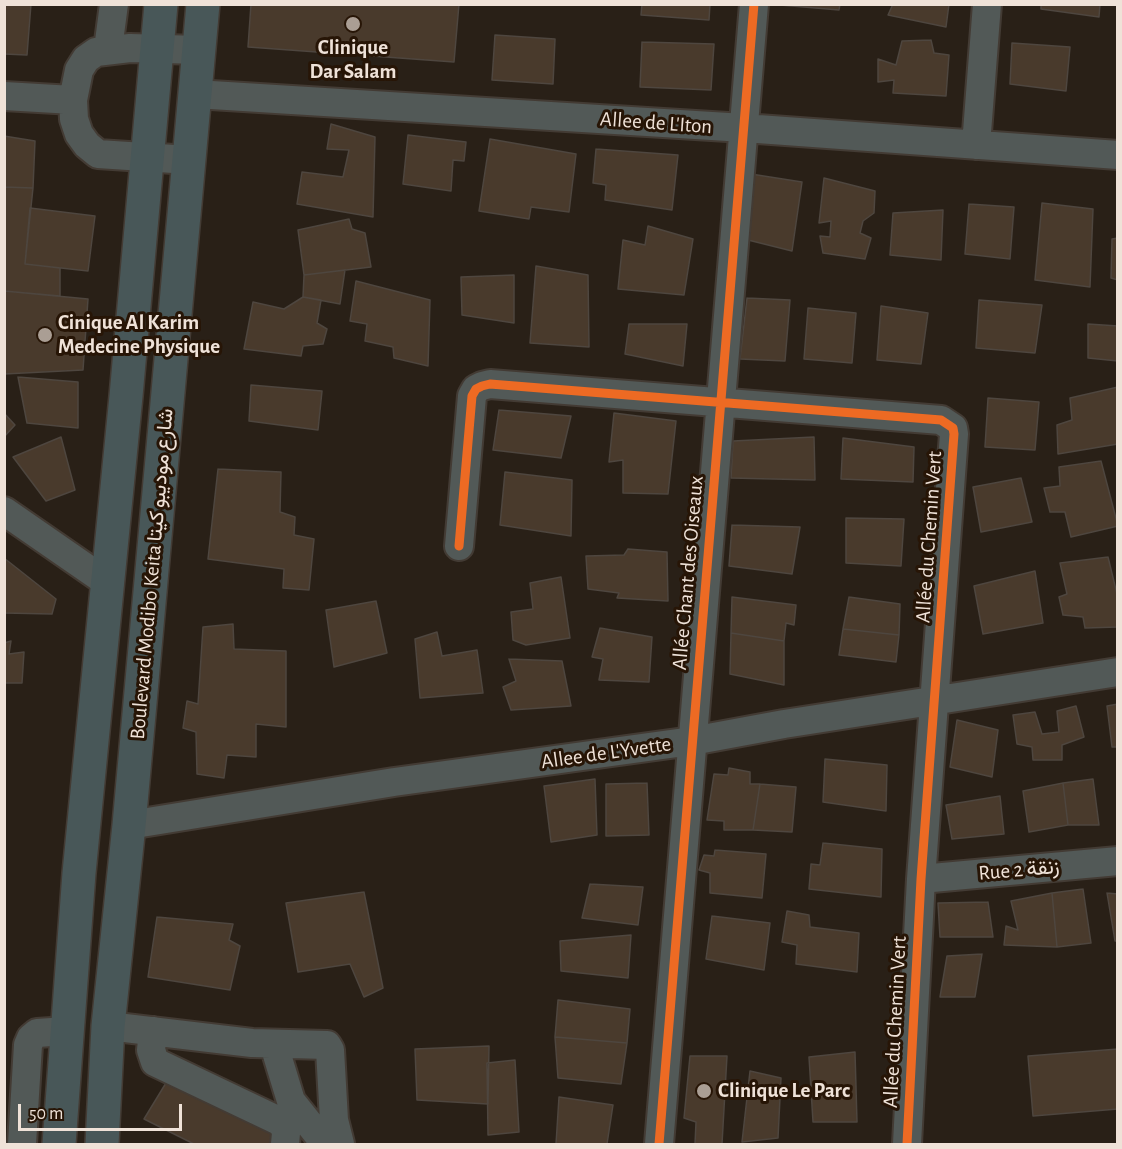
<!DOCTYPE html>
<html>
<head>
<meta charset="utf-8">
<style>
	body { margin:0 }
	#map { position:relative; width:1122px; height:1149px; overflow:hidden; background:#292017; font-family:"Alegreya Sans",sans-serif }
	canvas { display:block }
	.frame { position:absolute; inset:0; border:6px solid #efe2d8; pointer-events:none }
	.scale { position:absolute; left:18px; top:1104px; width:164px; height:27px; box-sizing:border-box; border:3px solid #efe2d8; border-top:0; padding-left:8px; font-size:18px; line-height:21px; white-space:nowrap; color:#efe2d8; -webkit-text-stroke:4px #271506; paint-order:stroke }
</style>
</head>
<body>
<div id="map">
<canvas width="1122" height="1149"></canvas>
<div class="frame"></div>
<div class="scale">50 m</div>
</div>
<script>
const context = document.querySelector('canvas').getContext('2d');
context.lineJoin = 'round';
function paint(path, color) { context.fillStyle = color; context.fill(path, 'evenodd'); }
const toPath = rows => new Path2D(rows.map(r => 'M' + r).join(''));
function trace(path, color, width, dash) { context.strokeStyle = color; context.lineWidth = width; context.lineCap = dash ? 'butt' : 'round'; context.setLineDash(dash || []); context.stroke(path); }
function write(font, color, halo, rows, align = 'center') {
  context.font = font + ' "Alegreya Sans",Vazirmatn,sans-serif'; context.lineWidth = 6; context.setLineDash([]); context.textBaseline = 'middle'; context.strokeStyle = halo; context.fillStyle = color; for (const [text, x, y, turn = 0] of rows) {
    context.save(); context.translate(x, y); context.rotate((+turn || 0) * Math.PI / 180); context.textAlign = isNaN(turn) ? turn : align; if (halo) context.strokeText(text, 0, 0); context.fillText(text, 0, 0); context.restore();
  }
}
const building = toPath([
	[4,4,31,4,27,55,4,54,4,4],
	[251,4,459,4,454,62,248,47,251,4],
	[642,4,710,4,709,20,641,15,642,4],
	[768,4,840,4,839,10,768,4],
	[893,4,949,4,946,27,888,15,893,4],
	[1041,4,1100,4,1099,17,1041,9,1041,4],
	[495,35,555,39,553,84,492,80,495,35],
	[931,40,934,53,949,55,946,96,893,93,894,80,878,82,878,59,896,65,902,41,931,40],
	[642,42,714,44,711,90,640,87,642,42],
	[1012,43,1070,47,1066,91,1010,84,1012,43],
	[331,124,375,137,373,217,297,204,302,172,343,177,349,150,327,149,331,124],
	[408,135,466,142,464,161,453,160,451,191,403,184,408,135],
	[4,136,35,141,33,188,4,187,4,136],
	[490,139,576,154,569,212,531,207,529,219,479,211,490,139],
	[596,149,678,155,672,210,605,200,606,185,593,183,596,149],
	[751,174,802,182,792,251,748,240,751,174],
	[824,178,875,191,874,213,863,221,860,233,871,238,865,259,823,253,820,236,830,237,831,221,819,223,824,178],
	[4,187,33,188,25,264,60,268,60,296,4,291,4,187],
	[1042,203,1093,209,1090,287,1035,280,1042,203],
	[969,204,1014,207,1010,259,965,254,969,204],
	[30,208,95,216,88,271,25,264,30,208],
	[943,210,941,260,890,255,893,213,943,210],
	[349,219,352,229,365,233,371,267,304,275,298,230,349,219],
	[648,226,693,239,684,295,618,289,623,240,645,245,648,226],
	[1118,238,1118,280,1111,278,1112,239,1118,238],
	[536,266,588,275,589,347,530,343,536,266],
	[345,270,340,304,303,297,304,275,345,270],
	[514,275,514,323,462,315,461,277,514,275],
	[356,281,430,300,428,366,394,358,393,347,365,341,367,324,350,321,356,281],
	[4,291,88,299,83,370,4,374,4,291],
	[303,297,321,300,317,323,327,329,323,344,303,346,301,356,244,349,253,302,284,309,303,297],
	[747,298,790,300,785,361,740,359,747,298],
	[979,300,1042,305,1035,353,976,348,979,300],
	[881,306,928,313,921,364,877,360,881,306],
	[808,308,856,313,852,363,804,359,808,308],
	[629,324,687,324,683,366,625,354,629,324],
	[1088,324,1118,326,1118,361,1088,358,1088,324],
	[18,377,78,382,78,428,27,423,18,377],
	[251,385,322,391,318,430,249,421,251,385],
	[1118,387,1118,444,1058,454,1057,425,1072,420,1070,398,1118,387],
	[988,398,1039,402,1035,450,985,447,988,398],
	[499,410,571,416,561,458,493,450,499,410],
	[4,413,15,425,4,437,4,413],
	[614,413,676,421,668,494,623,493,623,460,609,462,614,413],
	[61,437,75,490,46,501,13,457,61,437],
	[814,437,815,480,731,478,733,441,814,437],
	[843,438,914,447,913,482,841,479,843,438],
	[1101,461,1118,526,1071,537,1065,512,1050,512,1044,488,1060,486,1059,467,1101,461],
	[218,469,281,472,280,512,295,517,294,535,314,539,309,590,283,588,284,569,208,559,218,469],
	[505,472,572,480,571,536,500,525,505,472],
	[1021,478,1032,522,981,532,973,487,1021,478],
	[846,518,904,519,901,566,846,563,846,518],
	[732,525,800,527,792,574,729,566,732,525],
	[628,549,667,552,668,601,617,598,619,593,588,589,586,556,624,555,628,549],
	[1108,557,1118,598,1118,627,1085,628,1083,617,1063,615,1059,597,1067,594,1060,563,1108,557],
	[4,558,56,599,52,614,4,613,4,558],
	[1035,571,1043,623,983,634,974,586,1035,571],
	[561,577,570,638,526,645,513,640,511,612,533,609,530,583,561,577],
	[732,597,796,605,794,625,786,623,784,641,731,633,732,597],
	[849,597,900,604,899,635,843,629,849,597],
	[376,601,387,653,334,667,326,610,376,601],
	[233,624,234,649,286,651,286,727,256,724,256,757,227,755,224,778,197,774,196,732,183,728,187,701,198,704,203,627,233,624],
	[600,628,652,637,649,682,599,680,603,659,592,657,600,628],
	[843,629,899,635,896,662,839,655,843,629],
	[437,632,442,656,477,650,483,693,420,698,415,639,437,632],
	[731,633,784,641,784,685,730,674,731,633],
	[11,641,9,654,24,652,22,683,4,683,4,643,11,641],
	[509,659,562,661,571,706,511,710,503,687,516,681,509,659],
	[1118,704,1118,747,1112,747,1107,706,1118,704],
	[1076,706,1084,737,1062,745,1062,760,1033,760,1032,747,1017,744,1013,715,1035,712,1042,734,1059,732,1057,711,1076,706],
	[957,720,998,730,992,777,950,767,957,720],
	[825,759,887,765,886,811,823,802,825,759],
	[729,768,750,772,750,784,760,784,753,830,724,830,724,821,707,820,714,774,728,775,729,768],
	[595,779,597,835,551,842,544,786,595,779],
	[1093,779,1099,825,1068,825,1063,783,1093,779],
	[647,783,649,835,606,836,606,784,647,783],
	[1063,783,1068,825,1029,832,1023,791,1063,783],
	[760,784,796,787,792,832,753,830,760,784],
	[1000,796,1004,834,952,839,946,805,1000,796],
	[823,843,882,849,881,897,809,889,811,864,820,865,823,843],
	[715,850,766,854,762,898,710,893,710,873,699,870,704,855,714,856,715,850],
	[590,884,643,887,638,925,582,918,590,884],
	[1083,889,1091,943,1057,947,1052,893,1083,889],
	[364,892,383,988,364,997,350,964,298,972,286,903,364,892],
	[1052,893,1057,947,1004,945,1006,926,1018,930,1011,901,1052,893],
	[1107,893,1118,894,1118,941,1115,941,1107,893],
	[988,902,993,937,940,937,938,903,988,902],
	[787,911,809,915,810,927,859,933,857,972,796,964,797,945,782,942,787,911],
	[712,916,770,923,764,970,706,959,712,916],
	[157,917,233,924,229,940,240,946,230,990,148,977,157,917],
	[631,935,628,978,561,971,560,941,631,935],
	[982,954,975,997,940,997,947,956,982,954],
	[558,1000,630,1009,627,1043,555,1037,558,1000],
	[555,1037,627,1043,621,1084,558,1078,555,1037],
	[489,1046,488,1104,417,1100,415,1049,489,1046],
	[1118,1049,1118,1109,1033,1116,1028,1056,1118,1049],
	[855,1052,857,1122,813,1122,809,1057,855,1052],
	[690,1056,727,1056,722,1144,695,1144,696,1122,684,1118,690,1056],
	[515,1060,519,1132,488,1135,487,1063,515,1060],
	[750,1071,781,1078,778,1138,742,1142,750,1071],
	[169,1078,281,1136,276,1144,194,1144,144,1119,169,1078],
	[559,1097,613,1105,607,1144,556,1144,559,1097]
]);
const minor = toPath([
	[108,49,114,4],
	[195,94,744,128,1118,155],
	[4,96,73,100],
	[976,145,987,4],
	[189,160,98,154,87,145,79,134,74,119,73,100,79,70,86,59,96,52,130,48,199,50],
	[4,511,108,583],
	[459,546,472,396,476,389,482,386,490,384,941,420,953,428,954,434,921,879,907,1144],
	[129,825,394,782,692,741,784,724,1118,672],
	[921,879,1118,861],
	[108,1026,252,1043,327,1045,330,1050,334,1120,340,1144],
	[153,1031,151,1050,155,1062,279,1121,284,1126,286,1133,285,1144],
	[274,1045,291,1101,319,1136,324,1144],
	[22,1144,28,1045,31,1038,37,1033,67,1031],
	[659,1144,754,4]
]);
const major = toPath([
	[59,1144,79,873,126,396,161,4],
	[102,1144,108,1026,129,825,203,4]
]);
const cycleway = toPath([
	[459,546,472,396,476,389,482,386,490,384,941,420,953,428,954,434,921,879,907,1144],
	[659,1144,754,4]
]);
const markers = [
	[353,24,8,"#aa9e94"],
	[45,335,8,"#aa9e94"],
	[704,1091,8,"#aa9e94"]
];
const poiNames = [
	["Clinique",353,48,"center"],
	["Dar Salam",353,72,"center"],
	["Cinique Al Karim",58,323],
	["Medecine Physique",58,347],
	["Clinique Le Parc",718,1091]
];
const streetNames = [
	["Allee de L'Iton",656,123,4],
	["Allée du Chemin Vert",929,537,-86],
	["Allée Chant des Oiseaux",688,573,-85],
	["Boulevard Modibo Keita شارع موديبو كيتا",152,574,-85],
	["Allee de L'Yvette",606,753,-8],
	["Rue 2 زنقة",1019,870,-5],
	["Allée du Chemin Vert",895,1022,-87]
];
paint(building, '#493a2c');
trace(building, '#4e463f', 1.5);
trace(minor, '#433b34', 32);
trace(major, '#433b34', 36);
trace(minor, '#525957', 28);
trace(major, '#485758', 33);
trace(cycleway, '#ed6a23', 9);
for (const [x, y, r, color] of markers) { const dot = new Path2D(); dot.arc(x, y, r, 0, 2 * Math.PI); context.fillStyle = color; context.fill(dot); trace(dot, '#271506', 2); }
write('bold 21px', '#efe2d8', '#271506', poiNames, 'left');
write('21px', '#efe2d8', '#271506', streetNames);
</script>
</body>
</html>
